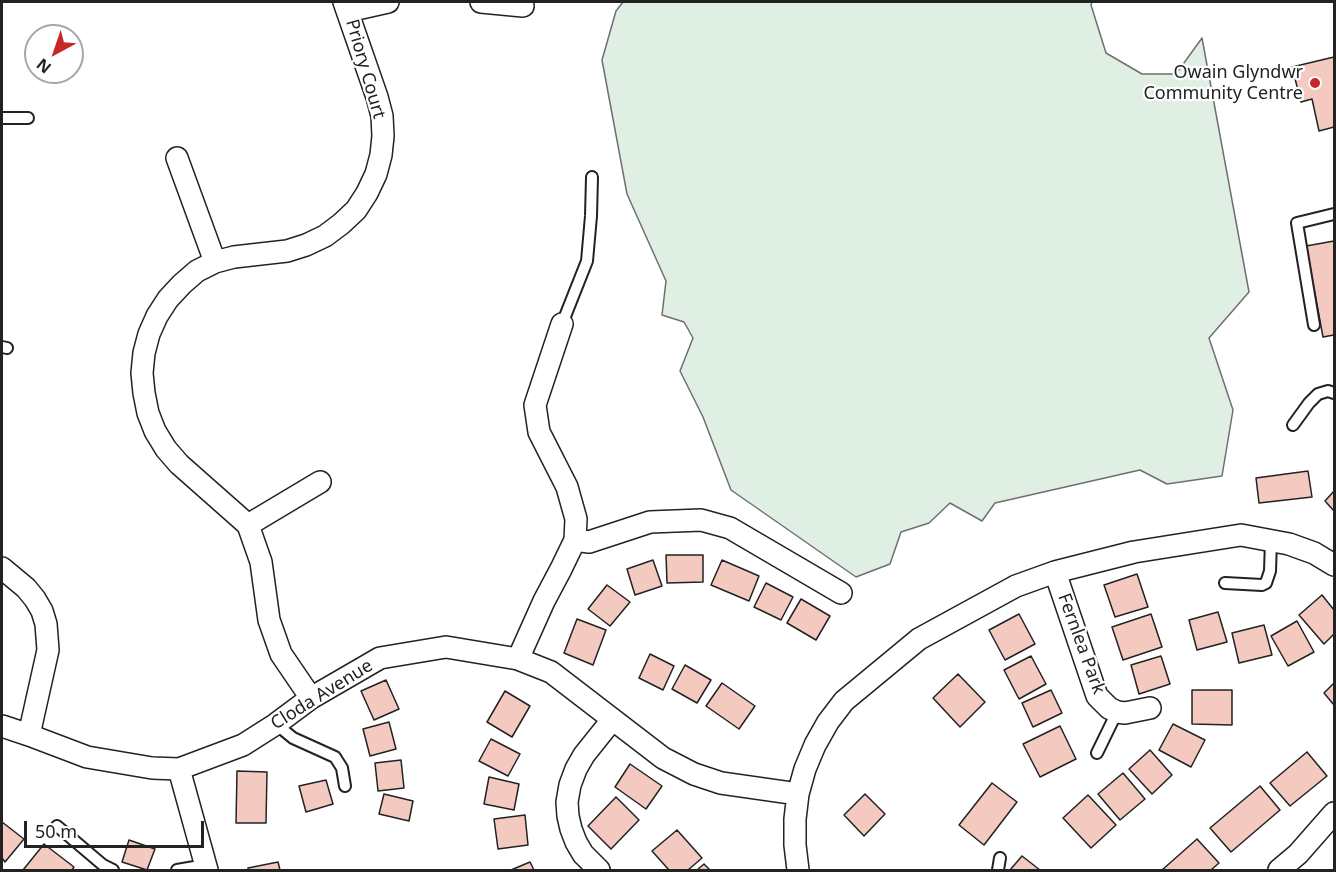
<!DOCTYPE html>
<html>
<head>
<meta charset="utf-8">
<style>
	body { margin:0 }
	#map { position:relative; width:1336px; height:872px; overflow:hidden; background:#fff; font-family:"Noto Sans",sans-serif }
	canvas { display:block }
	.frame { position:absolute; inset:0; border:3px solid #222; pointer-events:none }
	.north { position:absolute; left:24px; top:24px; width:60px; height:60px; box-sizing:border-box; background:#fff; border:2px solid #a7a7a7; border-radius:50%; rotate:220deg; font-size:16px; font-weight:700; line-height:24px; text-align:center; color:#222 }
	.north::after { content:''; display:block; margin:auto; width:21px; height:27px; background:#c62828; clip-path:polygon(50% 0,100% 100%,50% 72%,0 100%) }
	.scale { position:absolute; left:24px; top:821px; width:180px; height:27px; box-sizing:border-box; border:3px solid #222; border-top:0; padding-left:8px; font-size:18px; line-height:21px; white-space:nowrap; color:#222; -webkit-text-stroke:4px #fff; paint-order:stroke }
</style>
</head>
<body>
<div id="map">
<canvas width="1336" height="872"></canvas>
<div class="frame"></div>
<div class="north">N</div>
<div class="scale">50 m</div>
</div>
<script>
const context = document.querySelector('canvas').getContext('2d');
context.lineJoin = 'round';
function paint(path, color) { context.fillStyle = color; context.fill(path, 'evenodd'); }
const toPath = rows => new Path2D(rows.map(r => 'M' + r).join(''));
function trace(path, color, width, dash) { context.strokeStyle = color; context.lineWidth = width; context.lineCap = dash ? 'butt' : 'round'; context.setLineDash(dash || []); context.stroke(path); }
function write(font, color, halo, rows, align = 'center') {
  context.font = font + ' "Noto Sans",sans-serif'; context.lineWidth = 4.5; context.setLineDash([]); context.textBaseline = 'middle'; context.strokeStyle = halo; context.fillStyle = color; for (const [text, x, y, turn = 0] of rows) {
    context.save(); context.translate(x, y); context.rotate((+turn || 0) * Math.PI / 180); context.textAlign = isNaN(turn) ? turn : align; if (halo) context.strokeText(text, 0, 0); context.fillText(text, 0, 0); context.restore();
  }
}
const green = toPath([
	[623,2,1092,2,1091,5,1106,53,1142,74,1176,74,1202,38,1249,292,1209,338,1233,410,1222,476,1167,484,1140,470,995,503,982,521,950,503,929,523,901,532,890,564,856,577,731,490,703,417,680,371,693,338,684,322,662,315,666,281,627,194,602,60,616,11,623,2]
]);
const building = toPath([
	[1334,57,1334,127,1319,131,1312,99,1301,102,1292,67,1334,57],
	[1334,241,1334,335,1323,337,1306,246,1334,241],
	[1308,471,1312,497,1259,503,1256,478,1308,471],
	[1334,491,1334,511,1325,501,1334,491],
	[666,555,703,555,703,582,667,583,666,555],
	[653,560,662,586,635,595,627,569,653,560],
	[722,560,759,576,749,601,711,585,722,560],
	[1137,574,1148,607,1115,617,1104,585,1137,574],
	[766,583,793,597,781,620,754,607,766,583],
	[607,585,630,602,610,626,588,609,607,585],
	[1322,595,1334,610,1334,634,1324,644,1299,615,1322,595],
	[801,599,830,616,816,640,787,623,801,599],
	[1218,612,1227,642,1197,650,1189,620,1218,612],
	[1019,614,1035,644,1005,660,989,630,1019,614],
	[1151,614,1162,647,1123,660,1112,627,1151,614],
	[577,619,606,630,593,665,564,653,577,619],
	[1297,621,1314,652,1288,666,1271,636,1297,621],
	[1264,625,1272,655,1239,663,1232,633,1264,625],
	[650,654,674,666,663,690,639,678,650,654],
	[1031,656,1046,684,1019,699,1004,670,1031,656],
	[1161,656,1170,684,1139,694,1131,665,1161,656],
	[685,665,711,680,697,703,672,689,685,665],
	[958,674,985,702,960,727,933,698,958,674],
	[386,680,399,709,374,720,361,691,386,680],
	[722,683,755,706,739,729,706,706,722,683],
	[1334,683,1334,705,1324,693,1334,683],
	[1051,690,1062,713,1033,727,1022,703,1051,690],
	[1192,690,1232,690,1232,725,1192,724,1192,690],
	[505,691,530,706,512,737,487,722,505,691],
	[389,722,396,749,370,756,363,729,389,722],
	[1173,724,1205,740,1191,767,1159,750,1173,724],
	[1060,726,1076,759,1040,777,1023,744,1060,726],
	[491,739,520,754,508,776,479,761,491,739],
	[1150,750,1172,775,1152,794,1129,769,1150,750],
	[1307,752,1327,776,1290,806,1270,783,1307,752],
	[401,760,404,788,378,791,375,763,401,760],
	[630,764,662,786,646,809,615,787,630,764],
	[237,771,267,772,266,823,236,823,237,771],
	[1123,773,1145,799,1120,820,1098,794,1123,773],
	[489,777,519,784,514,810,484,804,489,777],
	[326,780,333,804,306,812,299,786,326,780],
	[992,783,1017,802,984,845,959,825,992,783],
	[1260,786,1280,810,1231,852,1210,828,1260,786],
	[384,794,413,801,409,821,379,814,384,794],
	[865,794,885,814,864,836,844,815,865,794],
	[1088,795,1116,825,1091,848,1063,818,1088,795],
	[616,797,639,820,611,849,588,826,616,797],
	[525,815,528,845,498,849,494,819,525,815],
	[2,822,24,839,5,862,2,858,2,822],
	[677,830,702,858,688,870,669,870,652,851,677,830],
	[1197,839,1219,863,1211,870,1162,870,1197,839],
	[129,840,155,849,147,870,122,862,129,840],
	[44,844,74,867,72,870,23,870,44,844],
	[1022,856,1040,870,1010,870,1022,856],
	[278,862,280,870,248,870,248,868,278,862],
	[530,862,534,870,511,870,530,862],
	[704,864,710,870,697,870,704,864]
]);
const service = toPath([
	[2,118,28,118],
	[562,324,587,261,591,216,592,177],
	[1314,325,1297,223,1334,214],
	[2,347,7,348],
	[1293,425,1309,403,1318,394,1328,391,1334,393],
	[1225,583,1262,585,1266,583,1270,571,1271,541],
	[276,724,293,738,335,757,342,768,345,786],
	[1097,753,1117,712],
	[57,826,103,865,113,870],
	[177,870,206,865],
	[998,870,1000,858]
]);
const minor = toPath([
	[481,2,523,6],
	[348,11,388,2],
	[177,158,215,262],
	[248,525,320,482],
	[575,540,589,542,650,522,701,520,730,528,841,593],
	[2,568,26,588,35,599,42,611,46,624,48,650,29,735],
	[1055,572,1097,696,1109,708,1117,712,1125,713,1150,708],
	[518,659,544,601,561,569,575,540,576,519,567,487,539,432,535,405,562,324],
	[311,698,281,654,269,620,261,562,248,525,179,464,166,449,155,431,148,413,144,393,142,373,144,353,149,334,157,316,168,299,182,284,197,271,215,262,234,257,287,251,306,245,325,236,341,224,356,210,367,193,376,174,381,155,383,136,382,116,377,97,344,2],
	[2,726,29,735,87,757,152,768,179,769,243,745,276,724,311,698,380,658,446,647,518,659,551,672,663,758,694,774,721,783,798,794],
	[179,769,207,870],
	[599,870,583,854,576,842,571,829,568,816,567,802,570,785,576,769,584,755,612,720],
	[798,870,795,845,795,819,798,794,805,769,815,745,828,722,844,701,919,639,1016,586,1055,572,1134,552,1241,535,1289,544,1314,553,1334,565],
	[1279,870,1298,854,1334,813]
]);
const markers = [
	[1315,83,6,"#c62828"]
];
const streetNames = [
	["Priory Court",365,69,74],
	["Fernlea Park",1081,644,70],
	["Cloda Avenue",322,695,-32]
];
const poiNames = [
	["Owain Glyndwr",1303,73],
	["Community Centre",1303,94]
];
paint(green, '#e0efe3');
trace(green, '#6f6f6f', 1.5);
paint(building, '#f3c9c0');
trace(building, '#222', 1.5);
trace(service, '#222', 14);
trace(minor, '#222', 24);
trace(service, '#fff', 10);
trace(minor, '#fff', 21);
for (const [x, y, r, color] of markers) { const dot = new Path2D(); dot.arc(x, y, r, 0, 2 * Math.PI); context.fillStyle = color; context.fill(dot); trace(dot, '#fff', 2); }
write('18px', '#222', '#fff', streetNames);
write('18px', '#222', '#fff', poiNames, 'right');
</script>
</body>
</html>
